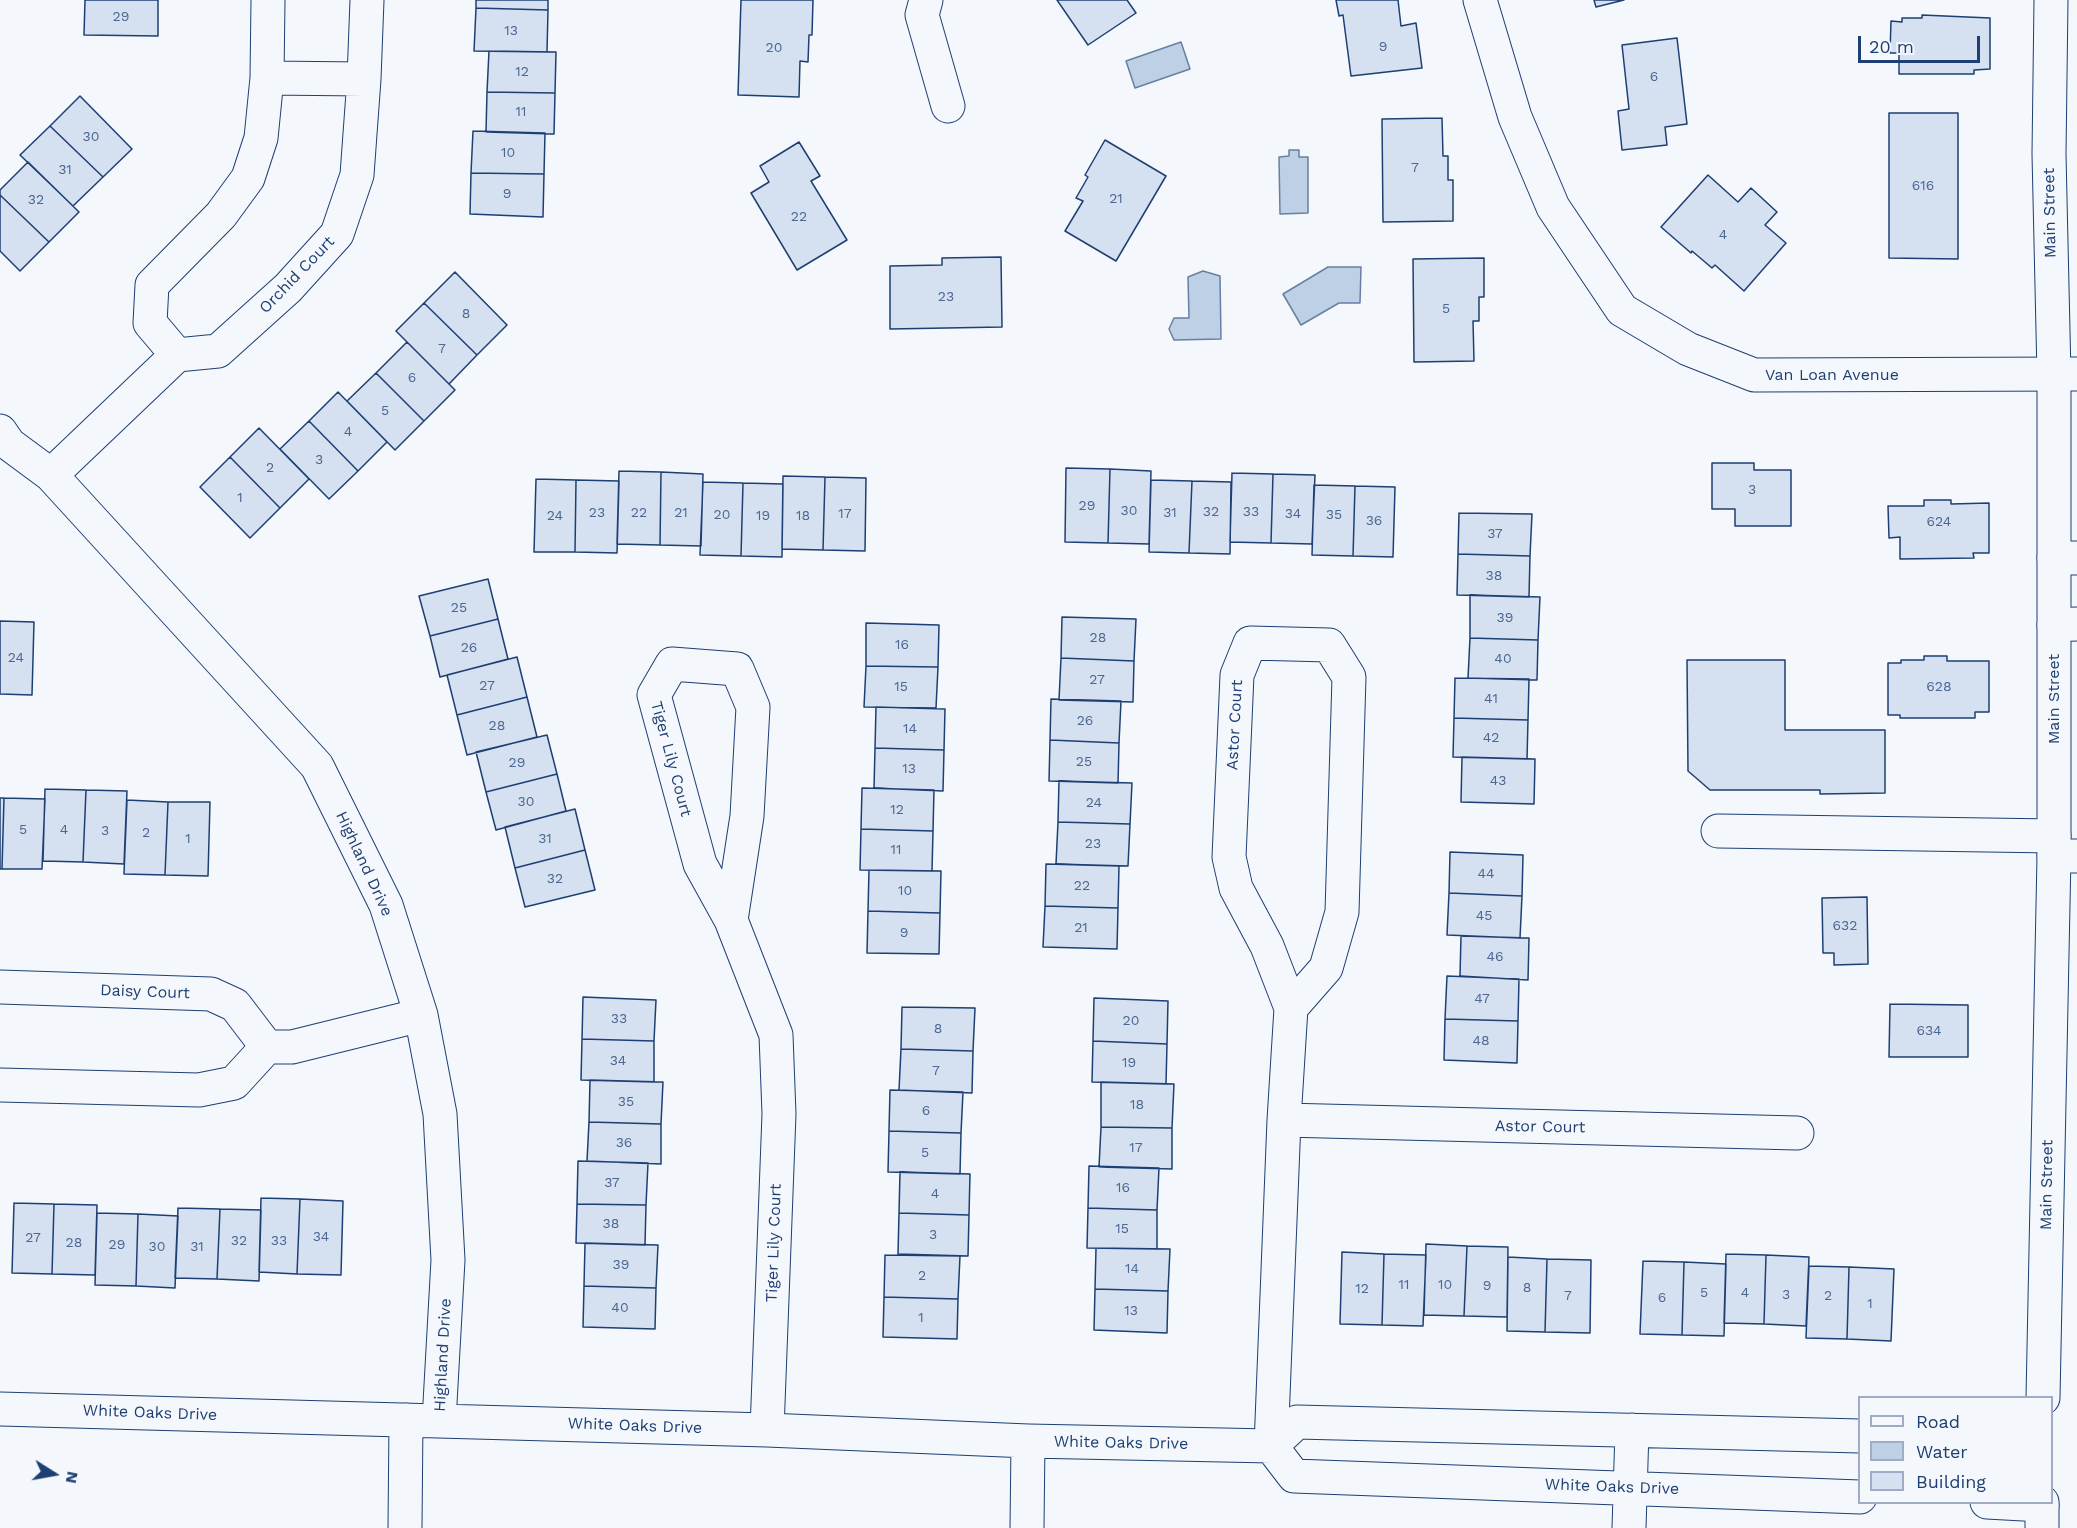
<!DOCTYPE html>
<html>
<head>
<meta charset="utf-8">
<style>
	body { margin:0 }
	#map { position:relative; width:2077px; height:1528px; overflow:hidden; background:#f4f7fb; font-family:"Work Sans",sans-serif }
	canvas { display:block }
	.legend { position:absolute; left:1858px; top:1396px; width:195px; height:108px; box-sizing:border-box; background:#f4f7fb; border:2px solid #9eadc5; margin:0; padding:8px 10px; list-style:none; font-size:18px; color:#1d3f73 }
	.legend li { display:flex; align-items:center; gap:12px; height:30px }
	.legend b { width:30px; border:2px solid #9eadc5 }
	.north { position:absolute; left:24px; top:1444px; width:60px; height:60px; -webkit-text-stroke:4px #f4f7fb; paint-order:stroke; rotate:101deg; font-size:16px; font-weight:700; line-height:24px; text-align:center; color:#1d3f73 }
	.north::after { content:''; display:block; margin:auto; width:21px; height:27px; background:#1d3f73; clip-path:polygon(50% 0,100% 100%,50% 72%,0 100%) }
	.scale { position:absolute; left:1858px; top:36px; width:122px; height:27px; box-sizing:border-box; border:3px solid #1d3f73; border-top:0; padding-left:8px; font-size:18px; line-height:21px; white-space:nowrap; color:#1d3f73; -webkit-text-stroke:4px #f4f7fb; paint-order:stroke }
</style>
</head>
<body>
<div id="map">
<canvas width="2077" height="1528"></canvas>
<ul class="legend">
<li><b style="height:8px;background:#f4f7fb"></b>Road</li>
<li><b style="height:16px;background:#bed0e5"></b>Water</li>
<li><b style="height:16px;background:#d5e0f0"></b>Building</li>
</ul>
<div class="north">N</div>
<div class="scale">20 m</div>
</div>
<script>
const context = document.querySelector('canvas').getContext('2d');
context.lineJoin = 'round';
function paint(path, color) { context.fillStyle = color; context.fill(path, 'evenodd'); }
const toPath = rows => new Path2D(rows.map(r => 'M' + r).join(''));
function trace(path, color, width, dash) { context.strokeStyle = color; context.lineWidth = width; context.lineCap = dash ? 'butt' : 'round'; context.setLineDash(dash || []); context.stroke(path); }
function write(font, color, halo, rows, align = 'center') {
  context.font = font + ' "Work Sans",sans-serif'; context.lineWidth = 4.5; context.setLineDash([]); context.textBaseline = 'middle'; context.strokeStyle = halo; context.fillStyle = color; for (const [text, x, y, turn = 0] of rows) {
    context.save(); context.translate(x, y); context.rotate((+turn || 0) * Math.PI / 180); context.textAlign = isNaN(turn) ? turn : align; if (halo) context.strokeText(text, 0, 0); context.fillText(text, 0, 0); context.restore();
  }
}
const water = toPath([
	[1181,42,1190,69,1135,88,1126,61,1181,42],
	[1289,150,1299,150,1299,157,1308,157,1308,213,1280,214,1279,157,1289,156,1289,150],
	[1328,267,1361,267,1360,303,1339,303,1301,325,1283,294,1328,267],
	[1203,271,1220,276,1221,339,1174,340,1169,329,1174,318,1189,318,1188,277,1203,271]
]);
const building = toPath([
	[85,0,158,0,158,36,84,35,85,0],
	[476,0,548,0,548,10,476,8,476,0],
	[741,0,813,0,812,35,809,35,808,62,800,61,799,97,738,95,741,0],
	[1057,0,1127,0,1136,13,1088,45,1057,0],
	[1336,0,1398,0,1401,26,1416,23,1422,68,1351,76,1343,15,1339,16,1336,0],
	[1594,0,1624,0,1596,7,1594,0],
	[476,8,548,10,547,52,474,51,476,8],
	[1922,15,1990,18,1990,69,1974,70,1974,74,1899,74,1899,53,1890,53,1891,21,1902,22,1902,18,1922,18,1922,15],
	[1677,38,1687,124,1665,127,1667,145,1622,150,1618,111,1629,109,1622,45,1677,38],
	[489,51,556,52,555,93,487,92,489,51],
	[487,92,555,93,554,134,486,132,487,92],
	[80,96,132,149,103,177,50,126,80,96],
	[1889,113,1958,113,1958,259,1889,258,1889,113],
	[1442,118,1443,156,1448,156,1448,180,1453,180,1453,221,1383,222,1382,119,1442,118],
	[50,126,103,177,73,206,20,155,50,126],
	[473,131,545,133,544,174,471,173,473,131],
	[1105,140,1166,176,1116,261,1065,231,1083,201,1076,198,1088,177,1085,175,1105,140],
	[799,142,820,176,811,181,847,240,797,270,751,193,769,182,760,166,799,142],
	[28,162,79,212,49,242,0,195,0,190,28,162],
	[471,173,544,174,543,217,470,214,471,173],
	[1708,175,1738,202,1751,188,1777,212,1765,225,1786,243,1744,291,1715,265,1712,268,1692,251,1691,253,1661,227,1708,175],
	[0,195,49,242,20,271,0,251,0,195],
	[1001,257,1002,327,890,329,890,266,942,265,942,258,1001,257],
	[1484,258,1484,297,1479,297,1479,321,1473,321,1474,361,1414,362,1413,259,1484,258],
	[455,272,507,325,477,355,424,303,455,272],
	[424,303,477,355,449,384,396,331,424,303],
	[407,342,455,390,424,421,376,373,407,342],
	[376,373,424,421,395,450,347,401,376,373],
	[338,392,387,442,358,471,309,421,338,392],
	[309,421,358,471,329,499,280,449,309,421],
	[259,428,309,479,280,508,230,457,259,428],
	[230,457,280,508,250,538,200,487,230,457],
	[1712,463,1754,463,1754,470,1791,470,1791,526,1735,526,1735,509,1712,509,1712,463],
	[1066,468,1110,469,1108,543,1065,542,1066,468],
	[1110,469,1151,471,1149,544,1108,543,1110,469],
	[619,471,661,472,660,545,617,544,619,471],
	[661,472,703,474,701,546,660,545,661,472],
	[1232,473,1273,474,1271,543,1230,542,1232,473],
	[1273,474,1315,475,1312,544,1271,543,1273,474],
	[783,476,825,477,823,550,782,549,783,476],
	[825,477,866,478,865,551,823,550,825,477],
	[536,479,576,480,575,552,534,552,536,479],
	[576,480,619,481,617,553,575,552,576,480],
	[1151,480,1192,481,1189,553,1149,552,1151,480],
	[1192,481,1231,482,1230,554,1189,553,1192,481],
	[703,482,743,483,741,556,700,555,703,482],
	[743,483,783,484,782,557,741,556,743,483],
	[1314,485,1355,486,1353,556,1312,555,1314,485],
	[1355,486,1395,487,1393,557,1353,556,1355,486],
	[1924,500,1951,500,1951,504,1989,503,1989,553,1973,553,1974,558,1900,559,1900,537,1889,538,1888,506,1924,506,1924,500],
	[1459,513,1532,514,1530,556,1458,554,1459,513],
	[1458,554,1530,556,1529,597,1457,595,1458,554],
	[488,579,498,619,430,636,419,596,488,579],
	[1470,595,1540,597,1538,640,1470,638,1470,595],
	[1062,617,1136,619,1134,661,1061,658,1062,617],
	[498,619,508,659,440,677,430,636,498,619],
	[0,621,34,622,32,695,0,694,0,621],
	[866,623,939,625,938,667,866,666,866,623],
	[1470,638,1538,640,1537,680,1468,678,1470,638],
	[1924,656,1947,656,1947,661,1989,661,1989,712,1975,712,1975,718,1900,718,1900,715,1888,715,1888,663,1901,663,1901,660,1924,660,1924,656],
	[517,657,527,697,457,715,447,675,517,657],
	[1061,658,1134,661,1133,702,1059,700,1061,658],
	[1687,660,1785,660,1785,730,1885,730,1885,793,1820,794,1820,790,1710,790,1688,771,1687,660],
	[866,666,938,667,936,708,864,707,866,666],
	[1455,678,1529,679,1528,720,1454,718,1455,678],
	[527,697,537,737,467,755,457,715,527,697],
	[1051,699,1121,701,1119,743,1050,740,1051,699],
	[876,707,945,709,944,750,875,748,876,707],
	[1454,718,1528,720,1527,759,1453,757,1454,718],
	[547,735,557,774,486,792,476,752,547,735],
	[1050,740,1119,743,1118,783,1049,781,1050,740],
	[875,748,944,750,943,791,874,788,875,748],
	[1462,757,1535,759,1534,804,1461,802,1462,757],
	[557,774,566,811,496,830,486,792,557,774],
	[1059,781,1132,783,1130,824,1058,822,1059,781],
	[862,788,934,790,933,831,861,829,862,788],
	[45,789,86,790,83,862,43,861,45,789],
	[86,790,127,791,124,864,83,862,86,790],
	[0,798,4,798,2,869,0,869,0,798],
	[4,798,45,799,42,869,2,869,4,798],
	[127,800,168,802,165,875,124,874,127,800],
	[168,802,210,802,208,876,165,875,168,802],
	[575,809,585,850,515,868,505,827,575,809],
	[1058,822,1130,824,1128,866,1056,864,1058,822],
	[861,829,933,831,932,871,860,870,861,829],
	[585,850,595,890,525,907,515,868,585,850],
	[1450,852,1523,855,1522,896,1449,893,1450,852],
	[1046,864,1119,866,1118,908,1045,906,1046,864],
	[869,870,941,871,940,913,868,911,869,870],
	[1449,893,1522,896,1520,938,1447,935,1449,893],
	[1867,897,1868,964,1834,965,1834,953,1823,953,1822,898,1867,897],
	[1045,906,1118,908,1117,949,1043,947,1045,906],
	[868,911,940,913,939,954,867,953,868,911],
	[1461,936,1529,938,1528,980,1460,976,1461,936],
	[1447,976,1519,979,1518,1021,1445,1019,1447,976],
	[583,997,656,1000,654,1041,582,1039,583,997],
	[1094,998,1168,1001,1167,1044,1093,1041,1094,998],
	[1890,1004,1968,1005,1968,1057,1889,1057,1890,1004],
	[902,1007,975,1008,973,1051,901,1049,902,1007],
	[1445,1019,1518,1021,1517,1063,1444,1060,1445,1019],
	[582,1039,654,1041,654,1082,581,1080,582,1039],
	[1093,1041,1167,1044,1166,1084,1092,1082,1093,1041],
	[901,1049,973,1051,972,1093,899,1090,901,1049],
	[590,1080,663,1082,661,1124,589,1122,590,1080],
	[1101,1082,1174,1084,1172,1128,1101,1127,1101,1082],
	[890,1090,963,1092,961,1133,889,1131,890,1090],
	[589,1122,661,1124,661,1164,587,1161,589,1122],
	[1101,1127,1172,1128,1172,1169,1099,1167,1101,1127],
	[889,1131,961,1133,960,1174,888,1172,889,1131],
	[578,1161,648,1163,646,1205,577,1204,578,1161],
	[1089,1166,1159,1168,1157,1210,1088,1208,1089,1166],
	[900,1172,970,1174,969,1215,899,1213,900,1172],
	[261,1198,300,1199,297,1274,259,1272,261,1198],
	[300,1199,343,1201,341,1275,297,1274,300,1199],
	[14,1203,54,1204,52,1274,12,1273,14,1203],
	[54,1204,97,1205,95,1275,52,1274,54,1204],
	[577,1204,646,1205,645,1245,576,1243,577,1204],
	[178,1208,220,1209,217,1279,175,1278,178,1208],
	[1088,1208,1157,1210,1157,1249,1087,1248,1088,1208],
	[220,1209,261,1210,259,1281,217,1279,220,1209],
	[97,1213,138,1214,136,1286,95,1285,97,1213],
	[899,1213,969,1215,968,1256,898,1254,899,1213],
	[138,1214,178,1216,175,1288,136,1286,138,1214],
	[585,1243,658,1245,656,1288,584,1286,585,1243],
	[1426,1244,1467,1246,1464,1316,1424,1315,1426,1244],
	[1467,1246,1508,1247,1507,1317,1464,1316,1467,1246],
	[1096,1248,1170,1249,1168,1291,1095,1289,1096,1248],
	[1342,1252,1384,1254,1382,1325,1340,1324,1342,1252],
	[1384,1254,1426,1255,1423,1326,1382,1325,1384,1254],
	[1726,1254,1766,1255,1764,1324,1724,1323,1726,1254],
	[885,1255,960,1256,958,1299,884,1297,885,1255],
	[1766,1255,1809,1257,1806,1326,1764,1324,1766,1255],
	[1508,1257,1547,1259,1545,1332,1507,1331,1508,1257],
	[1547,1259,1591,1260,1590,1333,1545,1332,1547,1259],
	[1643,1261,1684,1262,1682,1335,1640,1334,1643,1261],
	[1684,1262,1726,1264,1724,1336,1682,1335,1684,1262],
	[1809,1266,1849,1267,1847,1339,1806,1338,1809,1266],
	[1849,1267,1894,1269,1891,1341,1847,1339,1849,1267],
	[584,1286,656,1288,655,1329,583,1327,584,1286],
	[1095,1289,1168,1291,1167,1333,1094,1330,1095,1289],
	[884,1297,958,1299,957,1339,883,1337,884,1297]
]);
const minor = toPath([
	[926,0,922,15,948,106],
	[1480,0,1515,117,1553,207,1622,310,1688,349,1754,375,2077,374],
	[267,78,364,79],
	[177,355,150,323,152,285,221,215,248,178,261,138,267,78,268,0],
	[0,431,9,444,51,475,317,766,386,905,421,1015,440,1114,448,1260,439,1421],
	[51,475,177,355,218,351,288,288,337,234,357,175,364,79,367,0],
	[2054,558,2077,558],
	[2054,625,2077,624],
	[1718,831,2054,836],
	[2054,856,2077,856],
	[731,920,747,816,753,707,737,669,672,664,654,695,700,864,731,920,776,1035,779,1114,767,1430],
	[0,987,211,994,235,1005,267,1047],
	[0,1085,199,1090,234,1083,267,1047,292,1047,421,1015],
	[1284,1120,1797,1133],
	[0,1409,767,1430,1028,1441,1271,1446,1284,1120,1291,1008,1267,946,1236,888,1229,857,1237,675,1250,643,1329,645,1349,677,1342,912,1326,968,1291,1008],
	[1860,1436,1297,1422,1271,1446,1294,1476,1860,1497],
	[1987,1502,2042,1505],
	[405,1528,406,1420],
	[1027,1528,1028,1441],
	[1629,1528,1632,1430]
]);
const major = toPath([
	[2043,1398,2054,856,2054,375,2049,154,2051,0],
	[2042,1502,2042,1528]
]);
const numberNames = [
	["29",121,17],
	["13",511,31],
	["9",1383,47],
	["20",774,48],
	["12",522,72],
	["6",1654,77],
	["11",521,112],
	["30",91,137],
	["10",508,153],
	["7",1415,168],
	["31",65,170],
	["616",1923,186],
	["9",507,194],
	["21",1116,199],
	["32",36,200],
	["22",799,217],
	["4",1723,235],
	["23",946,297],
	["5",1446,309],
	["8",466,314],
	["7",442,349],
	["6",412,378],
	["5",385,411],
	["4",348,432],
	["3",319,460],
	["2",270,468],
	["3",1752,490],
	["1",240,498],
	["29",1087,506],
	["30",1129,511],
	["32",1211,512],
	["33",1251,512],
	["23",597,513],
	["22",639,513],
	["21",681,513],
	["31",1170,513],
	["17",845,514],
	["34",1293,514],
	["20",722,515],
	["35",1334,515],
	["24",555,516],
	["19",763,516],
	["18",803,516],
	["36",1374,521],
	["624",1939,522],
	["37",1495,534],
	["38",1494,576],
	["25",459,608],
	["39",1505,618],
	["28",1098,638],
	["16",902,645],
	["26",469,648],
	["24",16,658],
	["40",1503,659],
	["27",1097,680],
	["27",487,686],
	["15",901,687],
	["628",1939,687],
	["41",1491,699],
	["26",1085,721],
	["28",497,726],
	["14",910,729],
	["42",1491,738],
	["25",1084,762],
	["29",517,763],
	["13",909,769],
	["43",1498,781],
	["30",526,802],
	["24",1094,803],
	["12",897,810],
	["5",23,830],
	["4",64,830],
	["3",105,831],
	["2",146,833],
	["1",188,839],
	["31",545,839],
	["23",1093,844],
	["11",896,850],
	["44",1486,874],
	["32",555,879],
	["22",1082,886],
	["10",905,891],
	["45",1484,916],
	["632",1845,926],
	["21",1081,928],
	["9",904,933],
	["46",1495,957],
	["47",1482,999],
	["33",619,1019],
	["20",1131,1021],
	["8",938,1029],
	["634",1929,1031],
	["48",1481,1041],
	["34",618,1061],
	["19",1129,1063],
	["7",936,1071],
	["35",626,1102],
	["18",1137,1105],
	["6",926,1111],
	["36",624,1143],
	["17",1136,1148],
	["5",925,1153],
	["37",612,1183],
	["16",1123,1188],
	["4",935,1194],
	["38",611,1224],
	["15",1122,1229],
	["3",933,1235],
	["34",321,1237],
	["27",33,1238],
	["32",239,1241],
	["33",279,1241],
	["28",74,1243],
	["29",117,1245],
	["30",157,1247],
	["31",197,1247],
	["39",621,1265],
	["14",1132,1269],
	["2",922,1276],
	["11",1404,1285],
	["10",1445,1285],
	["9",1487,1286],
	["8",1527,1288],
	["12",1362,1289],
	["5",1704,1293],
	["4",1745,1293],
	["3",1786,1295],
	["7",1568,1296],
	["2",1828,1296],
	["6",1662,1298],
	["1",1870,1304],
	["40",620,1308],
	["13",1131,1311],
	["1",921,1318]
];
const streetNames = [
	["Main Street",2050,213,-91],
	["Orchid Court",297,275,-46],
	["Van Loan Avenue",1832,375],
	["Main Street",2054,699,-90],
	["Astor Court",1235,725,-87],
	["Tiger Lily Court",671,759,75],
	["Highland Drive",364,864,65],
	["Daisy Court",145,992,2],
	["Astor Court",1540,1127,1],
	["Main Street",2047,1185,-89],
	["Tiger Lily Court",774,1243,-88],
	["Highland Drive",443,1355,-87],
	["White Oaks Drive",150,1413,2],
	["White Oaks Drive",635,1426,2],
	["White Oaks Drive",1121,1443,1],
	["White Oaks Drive",1612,1487,2]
];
paint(water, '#bed0e5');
trace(water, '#687fa3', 1.5);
paint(building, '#d5e0f0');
trace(building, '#1d3f73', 1.5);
trace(minor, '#1d3f73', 35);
trace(major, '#1d3f73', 35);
trace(minor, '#f4f7fb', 33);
trace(major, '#f4f7fb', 33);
write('14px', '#4b6792', null, numberNames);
write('16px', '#1d3f73', '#f4f7fb', streetNames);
</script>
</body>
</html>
